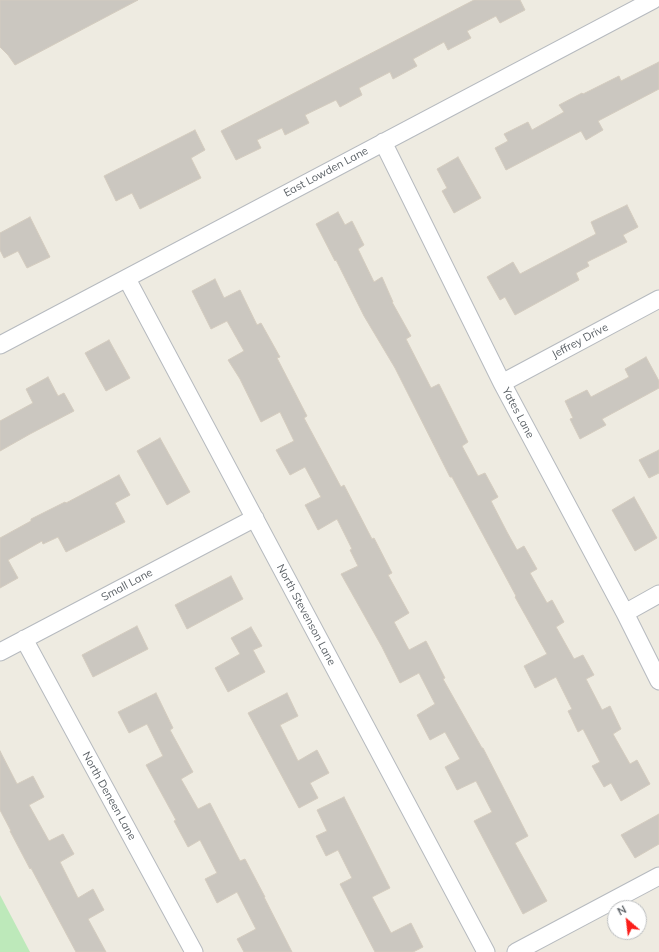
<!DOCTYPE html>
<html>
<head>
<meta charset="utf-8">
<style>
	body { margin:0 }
	#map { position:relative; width:659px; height:952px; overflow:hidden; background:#eeebe1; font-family:Mulish,sans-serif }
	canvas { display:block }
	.north { position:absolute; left:607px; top:900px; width:40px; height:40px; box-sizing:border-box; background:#fff; border:1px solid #bdbfc1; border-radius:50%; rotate:332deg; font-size:11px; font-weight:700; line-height:16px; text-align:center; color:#595f64 }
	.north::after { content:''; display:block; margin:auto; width:14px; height:18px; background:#fb1e1a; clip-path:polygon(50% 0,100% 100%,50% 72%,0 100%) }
</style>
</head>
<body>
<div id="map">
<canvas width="659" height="952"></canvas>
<div class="north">N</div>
</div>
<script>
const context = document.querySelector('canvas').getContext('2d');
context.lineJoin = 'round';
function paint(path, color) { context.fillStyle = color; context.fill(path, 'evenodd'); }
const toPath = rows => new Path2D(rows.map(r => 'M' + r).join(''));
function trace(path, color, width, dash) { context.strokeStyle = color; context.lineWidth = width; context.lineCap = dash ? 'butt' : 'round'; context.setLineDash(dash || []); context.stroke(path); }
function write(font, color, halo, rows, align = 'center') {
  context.font = font + ' Mulish,sans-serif'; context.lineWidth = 3.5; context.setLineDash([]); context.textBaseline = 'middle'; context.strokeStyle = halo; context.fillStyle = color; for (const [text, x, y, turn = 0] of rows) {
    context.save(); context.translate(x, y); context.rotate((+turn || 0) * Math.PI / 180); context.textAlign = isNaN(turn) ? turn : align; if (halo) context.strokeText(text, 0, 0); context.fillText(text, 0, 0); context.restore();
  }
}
const green = toPath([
	[0,895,30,952,0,952]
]);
const building = toPath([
	[0,0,138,0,15,65,8,55,0,47,0,0],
	[474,0,520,0,525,10,500,23,496,16,467,31,471,38,448,50,444,42,413,59,417,66,393,79,390,72,359,88,362,95,340,107,336,100,305,115,309,123,285,135,282,128,257,140,261,148,236,160,221,131,474,0],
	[659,62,659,89,598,121,603,130,586,140,581,131,506,170,495,148,508,141,504,134,528,122,532,130,564,112,559,105,582,93,583,94,619,76,621,81,659,62],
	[195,130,205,150,191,158,201,178,140,209,132,193,116,201,104,176,195,130],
	[458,157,481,198,454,213,442,191,447,188,437,169,458,157],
	[627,205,638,227,623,235,627,242,587,262,589,266,576,273,579,280,515,315,505,297,500,300,487,277,513,262,520,274,596,234,591,222,627,205],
	[338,212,345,225,352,221,364,245,358,249,374,282,382,277,393,302,392,302,411,336,406,339,431,388,439,384,468,442,462,446,478,476,485,473,498,497,491,501,507,532,517,550,524,546,537,569,530,573,547,603,552,600,564,622,556,627,574,659,583,655,594,675,586,679,602,710,610,706,621,729,613,734,630,764,637,760,650,784,621,801,611,783,604,787,592,766,600,762,583,729,578,732,568,711,572,709,556,677,535,688,524,666,547,654,515,597,516,596,452,477,450,477,395,368,364,316,336,260,335,261,316,224,338,212],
	[30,217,50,257,27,268,18,251,4,258,0,250,0,233,30,217],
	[215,279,224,298,240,290,257,325,261,323,280,357,277,358,307,416,304,418,341,487,344,485,372,539,374,538,392,573,388,575,409,613,394,622,409,650,426,641,445,678,443,679,482,748,483,748,528,836,515,843,547,901,523,914,474,821,492,812,476,781,457,790,445,767,460,759,445,732,430,740,417,715,435,704,419,673,400,683,382,647,341,574,358,566,350,550,352,549,337,519,318,530,305,505,321,497,305,467,290,475,276,450,294,441,280,412,261,422,240,379,228,360,244,351,227,321,211,329,192,291,215,279],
	[109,340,130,378,106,391,85,353,109,340],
	[646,357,659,381,659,388,602,419,606,425,580,439,570,419,573,418,565,401,587,390,591,397,629,377,625,369,646,357],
	[48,377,58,396,64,393,74,411,30,434,0,451,0,421,33,403,26,389,48,377],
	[160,438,190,492,167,505,137,451,160,438],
	[659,450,659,473,649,478,639,460,659,450],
	[119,475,130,495,115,503,125,522,66,552,58,537,43,544,42,541,8,560,18,578,0,588,0,538,31,521,31,519,65,502,66,503,119,475],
	[634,497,657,538,635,551,612,510,634,497],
	[231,576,243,599,187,629,175,605,231,576],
	[137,626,148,649,93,677,82,655,137,626],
	[251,627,262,646,253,650,265,672,228,692,215,668,240,654,231,638,251,627],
	[156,693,173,728,170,730,193,772,181,779,198,809,210,803,240,861,245,859,265,897,264,897,292,952,244,952,237,939,256,929,237,892,217,903,205,879,217,873,200,840,188,847,174,821,176,820,146,765,163,756,147,724,129,733,118,712,156,693],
	[287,693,298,716,280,725,298,761,317,750,329,773,310,783,318,798,299,808,248,713,287,693],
	[0,751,17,784,33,776,44,797,29,805,49,841,63,834,74,854,60,862,78,898,93,889,104,910,88,919,106,952,76,952,31,868,30,869,10,831,11,831,0,810,0,751],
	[344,797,390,888,372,897,391,933,411,923,423,947,413,952,375,952,340,884,352,878,338,850,326,856,316,836,327,831,317,810,344,797],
	[659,814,659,844,635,858,621,835,659,814]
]);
const minor = toPath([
	[383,142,502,383,625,613,659,681],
	[127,279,486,952],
	[0,345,653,0],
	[502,383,659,299],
	[625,613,659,594],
	[24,639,194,952],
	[0,652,255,518],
	[516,952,659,876]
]);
const streetNames = [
	["East Lowden Lane",326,172,-28],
	["Jeffrey Drive",580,341,-28],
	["Yates Lane",518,413,62],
	["Small Lane",127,585,-28],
	["North Stevenson Lane",306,615,62],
	["North Deneen Lane",109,796,61]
];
paint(green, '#bde9ba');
paint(building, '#cbc7c0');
trace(building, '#d4ccbf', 1);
trace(minor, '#b6babf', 19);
trace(minor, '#fff', 17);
write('11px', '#595f64', '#fff', streetNames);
</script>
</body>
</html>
